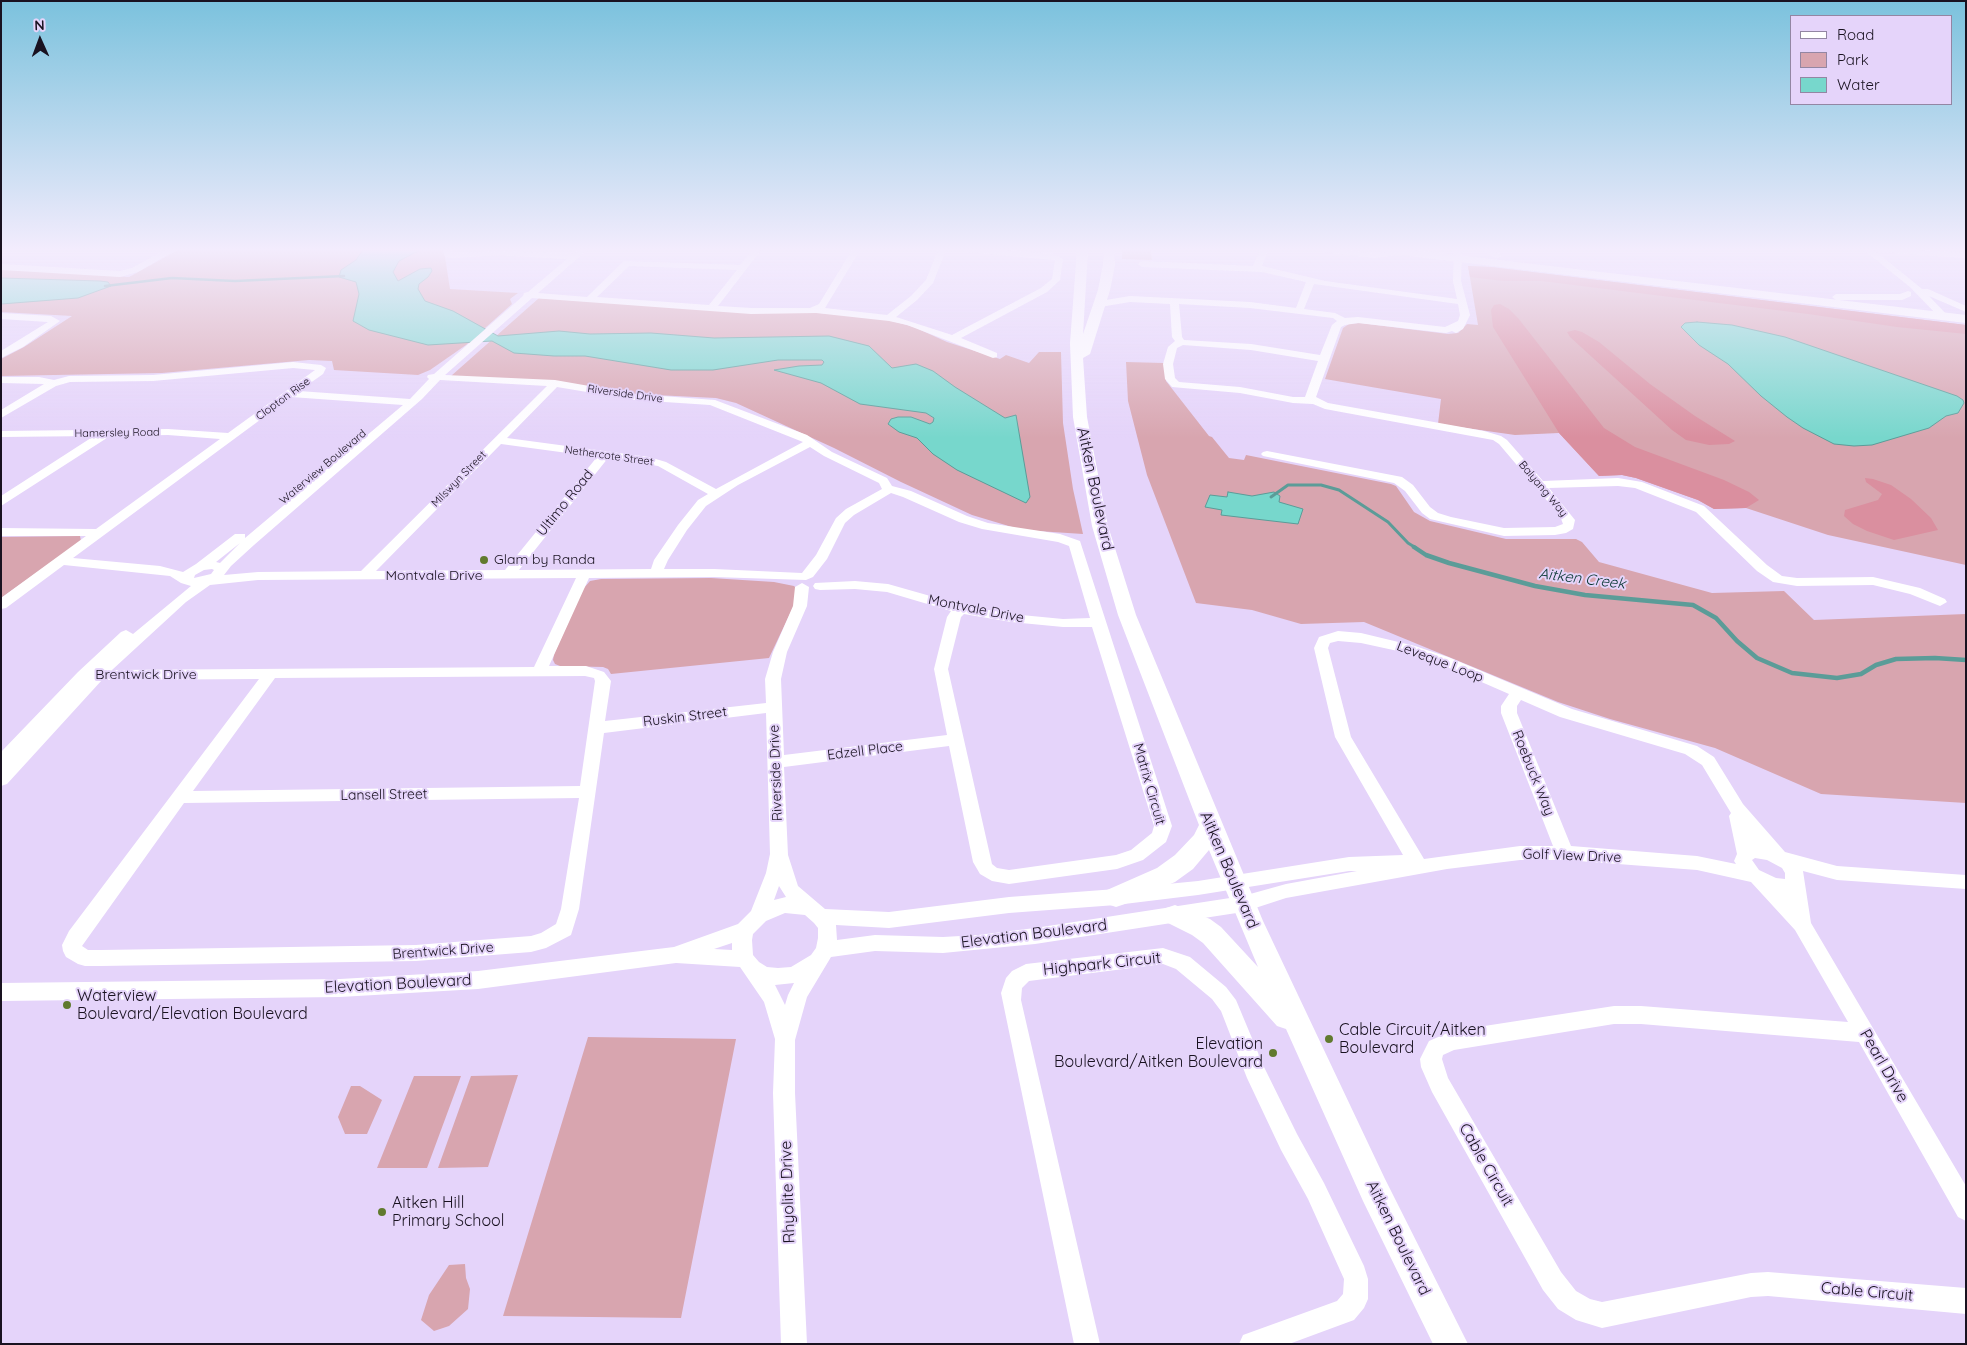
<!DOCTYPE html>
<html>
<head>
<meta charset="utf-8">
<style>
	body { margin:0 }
	#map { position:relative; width:1967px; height:1345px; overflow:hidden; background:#e5d4fa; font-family:Quicksand,sans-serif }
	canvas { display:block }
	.frame { position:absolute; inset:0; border:2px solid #191220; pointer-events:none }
	.legend { position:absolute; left:1790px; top:15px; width:162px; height:90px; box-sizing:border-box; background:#e5d4fa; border:1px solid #9386a3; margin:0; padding:6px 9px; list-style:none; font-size:15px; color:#191220 }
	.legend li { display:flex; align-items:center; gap:10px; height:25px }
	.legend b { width:25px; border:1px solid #9386a3 }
	.north { position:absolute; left:15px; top:15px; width:50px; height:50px; -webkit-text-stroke:4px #e5d4fa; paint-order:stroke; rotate:358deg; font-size:14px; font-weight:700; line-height:20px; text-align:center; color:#191220 }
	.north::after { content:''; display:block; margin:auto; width:18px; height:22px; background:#191220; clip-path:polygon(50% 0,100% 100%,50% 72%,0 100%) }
</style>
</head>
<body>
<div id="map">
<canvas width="1967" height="1345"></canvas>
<div class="frame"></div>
<ul class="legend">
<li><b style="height:6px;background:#fff"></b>Road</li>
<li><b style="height:14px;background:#d8a5af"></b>Park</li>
<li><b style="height:14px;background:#77d7cc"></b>Water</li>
</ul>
<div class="north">N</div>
</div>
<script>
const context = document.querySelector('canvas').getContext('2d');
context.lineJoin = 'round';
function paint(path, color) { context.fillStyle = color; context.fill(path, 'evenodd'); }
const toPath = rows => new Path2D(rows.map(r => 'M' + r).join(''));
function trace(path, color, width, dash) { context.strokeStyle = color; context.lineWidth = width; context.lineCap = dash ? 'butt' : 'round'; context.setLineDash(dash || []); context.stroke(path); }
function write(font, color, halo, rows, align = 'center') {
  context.font = font + ' Quicksand,sans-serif'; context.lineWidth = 4; context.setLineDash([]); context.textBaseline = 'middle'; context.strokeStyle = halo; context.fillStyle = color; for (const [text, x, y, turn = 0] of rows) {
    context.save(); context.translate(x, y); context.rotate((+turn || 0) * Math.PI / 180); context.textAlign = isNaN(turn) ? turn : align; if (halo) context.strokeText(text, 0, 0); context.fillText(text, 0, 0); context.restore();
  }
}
const green = toPath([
	[178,250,444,250,450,289,518,293,510,299,512,304,466,345,430,370,418,375,334,370,332,361,309,360,162,373,1,376,1,359,24,347,72,316,1,312,1,269,129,277],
	[1122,250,1151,250,1152,260,1122,259],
	[1468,266,1491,267,1966,325,1966,565,1828,535,1746,508,1714,509,1698,500,1636,478,1622,475,1599,476,1559,433,1515,435,1438,424,1441,399,1325,379,1343,328,1349,324,1360,323,1448,334,1458,333,1467,324,1478,325],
	[539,298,757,313,820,313,885,319,914,327,947,342,1000,359,1006,355,1029,363,1039,352,1061,352,1063,423,1073,489,1083,534,1022,530,972,515,901,482,834,448,736,403,716,398,635,394,451,376],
	[1126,362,1164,363,1166,381,1209,436,1212,437,1229,458,1244,460,1246,455,1391,484,1396,486,1414,512,1430,521,1506,539,1576,539,1582,542,1599,562,1712,593,1784,591,1814,620,1966,614,1966,803,1821,794,1715,748,1610,719,1558,702,1364,622,1301,624,1252,610,1196,603,1147,475,1128,401],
	[80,536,81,541,1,598,1,537],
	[711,578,774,582,794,586,797,589,797,599,769,658,611,674,608,669,603,667,560,666,555,664,553,660,554,654,583,589,590,581,601,579],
	[588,1037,736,1039,681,1318,503,1316],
	[518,1075,488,1167,438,1168,471,1076],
	[414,1076,461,1076,427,1168,377,1168],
	[351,1086,360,1086,382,1100,367,1134,345,1134,338,1117],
	[465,1264,466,1278,470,1289,468,1309,449,1326,434,1331,421,1320,429,1295,449,1265]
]);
const forest = toPath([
	[1468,266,1491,267,1966,325,1966,334,1897,327,1808,314,1541,281,1503,281,1470,277],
	[1500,304,1509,309,1518,318,1604,428,1635,447,1724,480,1749,492,1759,500,1746,508,1714,509,1698,500,1636,478,1622,475,1599,476,1559,433,1493,327,1491,310,1494,305],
	[1575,330,1582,332,1599,342,1650,384,1695,416,1735,441,1729,444,1709,445,1686,440,1672,430,1570,337,1567,332],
	[1865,478,1873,479,1891,485,1911,499,1931,518,1938,530,1894,540,1867,531,1853,524,1844,516,1845,510,1878,500,1882,494,1866,482]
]);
const water = toPath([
	[363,250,420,250,399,261,393,272,398,281,420,269,431,268,432,271,428,277,419,284,418,289,425,301,453,311,498,336,559,331,590,334,651,333,714,338,829,336,869,346,892,368,916,364,933,371,955,387,1005,418,1016,415,1030,497,1026,503,957,470,933,454,917,438,899,432,888,424,891,419,898,417,911,417,930,424,933,422,934,418,926,413,860,404,821,383,774,370,799,366,822,365,824,362,822,360,778,360,713,370,671,370,585,356,554,356,514,353,492,341,428,345,369,330,353,321,359,294,356,282,339,277,341,270,356,260,363,250],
	[1,278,100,281,108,282,111,286,78,298,1,304,1,278],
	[1697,322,1732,325,1785,337,1957,396,1963,400,1964,403,1958,413,1946,416,1929,428,1872,445,1854,446,1834,444,1803,428,1787,417,1761,396,1728,364,1699,345,1681,327,1685,323,1697,322],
	[1228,492,1252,496,1274,492,1280,496,1279,502,1303,509,1298,524,1221,515,1222,510,1205,507,1210,495,1227,497,1228,492]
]);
const streamFar2 = toPath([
	[105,286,172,278,235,281,344,276]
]);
const streamFar1 = toPath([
	[1271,497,1288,485,1321,485,1339,490,1388,522,1408,543,1416,548]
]);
const stream = toPath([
	[1414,547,1426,555,1449,563,1535,586,1585,595,1693,605,1716,618,1737,641,1757,658,1792,673,1837,678,1861,674,1876,665,1896,659,1935,658,1966,660]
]);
const minor = toPath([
	[165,250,175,250,138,272,120,277,1,270,1,264,120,271,132,268,165,250],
	[443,250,451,250,453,254,498,251,573,254,578,250,587,250,538,293,587,297,624,261,740,265,753,250,761,250,718,306,751,308,810,308,819,304,852,250,860,250,825,308,887,315,911,296,926,280,938,250,946,250,933,283,917,300,896,317,952,335,1041,288,1052,279,1055,260,968,252,964,250,1006,250,1054,254,1063,259,1060,280,1047,292,961,338,997,353,997,357,993,358,907,325,889,321,816,313,751,314,532,298,445,375,555,380,635,394,715,400,807,435,832,452,887,478,892,486,911,491,967,516,988,523,1060,534,1080,541,1172,826,1166,842,1143,860,1117,869,1009,884,992,881,980,874,973,862,949,746,784,767,788,855,798,886,825,909,889,912,1009,897,1116,889,1198,881,1349,857,1403,855,1335,737,1314,648,1319,637,1338,631,1361,633,1415,646,1448,657,1572,709,1697,746,1714,757,1743,804,1785,852,1837,866,1966,875,1966,889,1837,880,1803,871,1811,923,1966,1186,1966,1221,1958,1217,1859,1042,1641,1024,1614,1024,1454,1050,1443,1055,1442,1059,1448,1078,1561,1272,1576,1291,1590,1299,1602,1302,1751,1273,1768,1272,1966,1288,1966,1314,1768,1296,1751,1297,1602,1328,1576,1320,1558,1309,1543,1290,1432,1092,1421,1067,1420,1059,1429,1041,1452,1031,1614,1006,1641,1006,1848,1022,1795,930,1751,882,1697,870,1565,860,1520,860,1447,869,1286,898,1243,912,1035,944,943,953,875,951,831,957,807,997,795,1040,795,1093,807,1344,781,1344,773,1093,775,1039,764,1002,740,967,676,963,478,989,340,997,1,1001,1,983,340,979,478,971,674,947,738,924,751,911,766,873,770,854,766,713,604,733,579,909,571,935,546,948,531,952,416,961,101,966,85,966,78,964,66,957,63,951,62,945,69,931,259,679,102,680,7,784,1,786,1,752,78,672,121,632,126,630,133,634,191,586,181,583,170,576,64,565,6,608,1,609,1,598,86,536,1,536,1,528,96,529,220,439,168,435,110,436,1,506,1,496,94,436,1,437,1,431,168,429,228,433,315,370,293,368,153,381,70,382,56,386,1,418,1,410,44,384,1,383,1,377,39,377,54,380,69,376,153,375,293,362,321,365,326,368,323,374,299,391,410,399,429,379,427,377,428,375,434,374,523,296,524,293,528,292,567,259,498,255,453,258,445,257,443,250],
	[629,266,737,270,709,305,597,297,629,266],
	[440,380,547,386,361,571,258,572,224,575,231,566,254,545,422,399,440,380],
	[557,387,635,400,710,405,803,442,716,489,666,462,649,457,507,438,557,387],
	[291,397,403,405,245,538,245,534,235,534,196,564,183,572,160,566,73,558,291,397],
	[501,444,597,457,505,570,376,571,501,444],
	[810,447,824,456,879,483,882,489,846,509,836,518,816,555,802,573,714,569,664,569,668,560,687,530,706,506,738,485,810,447],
	[608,458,658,466,708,494,698,500,678,525,654,560,651,569,519,570,608,458],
	[891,493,903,497,959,522,982,529,1058,542,1069,546,1090,618,1063,619,1011,614,962,605,888,584,855,581,815,583,813,586,815,589,820,590,855,589,887,592,951,611,947,617,934,669,947,735,784,755,781,679,787,652,807,606,809,587,802,583,795,587,793,606,773,652,765,679,766,703,605,721,611,681,604,672,586,666,549,666,589,578,714,577,806,580,813,577,827,559,845,523,854,515,891,493],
	[240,543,220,563,216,562,240,543],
	[212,569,214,570,211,574,194,578,195,575,204,570,212,569],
	[576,578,534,667,112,670,186,602,210,585,258,580,576,578],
	[964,614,1011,622,1063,627,1092,627,1154,826,1152,833,1131,850,1116,855,1009,870,997,868,992,864,948,669,961,617,964,614],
	[1338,641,1361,643,1407,653,1438,663,1509,694,1501,706,1501,713,1553,846,1520,846,1424,859,1351,737,1328,648,1330,643,1338,641],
	[585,676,594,678,595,681,580,786,193,791,275,678,585,676],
	[1521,700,1560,717,1685,754,1702,765,1731,813,1729,816,1737,854,1734,861,1736,864,1697,856,1571,846,1517,713,1517,706,1521,700],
	[579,798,561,909,556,924,541,933,531,936,416,945,101,950,88,950,82,946,184,803,579,798],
	[1755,858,1767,860,1782,868,1785,873,1785,879,1776,878,1759,870,1752,860,1755,858],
	[1349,871,1357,871,1286,884,1243,896,1035,928,978,935,943,937,875,935,837,940,836,925,889,928,1009,913,1116,905,1198,895,1349,871],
	[779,886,786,897,774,900,779,886],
	[785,913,805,915,814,923,818,928,818,938,816,948,811,955,791,967,778,968,767,967,759,962,753,955,752,940,753,934,766,921,785,913],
	[732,943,732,950,714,949,732,943],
	[794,983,788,995,785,1005,775,985,794,983],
	[1260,250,1268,250,1262,266,1325,281,1457,299,1453,281,1454,251,1462,251,1461,281,1470,315,1463,329,1456,333,1452,331,1446,333,1358,323,1345,325,1341,327,1316,397,1328,403,1484,431,1501,436,1507,440,1543,481,1618,478,1642,482,1704,506,1767,565,1782,576,1797,578,1873,577,1920,588,1945,599,1947,602,1940,606,1910,594,1873,585,1797,586,1773,582,1757,571,1696,512,1635,488,1618,486,1549,488,1575,520,1573,529,1566,533,1555,535,1504,536,1430,519,1422,513,1405,491,1394,483,1263,456,1261,454,1263,452,1267,451,1402,477,1413,485,1430,507,1438,513,1451,517,1504,528,1555,527,1563,524,1560,516,1499,444,1493,440,1325,409,1313,404,1293,403,1240,393,1172,387,1165,379,1163,364,1168,347,1175,341,1172,337,1170,304,1130,302,1100,307,1095,304,1100,301,1130,296,1250,302,1296,308,1306,282,1262,272,1142,267,1138,264,1142,261,1253,266,1260,250],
	[1314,284,1458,304,1460,315,1458,321,1445,327,1358,317,1345,318,1335,313,1304,309,1314,284],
	[1179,304,1250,308,1333,318,1337,321,1332,325,1320,355,1251,344,1184,340,1182,337,1179,304],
	[1183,345,1251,350,1318,361,1305,397,1293,397,1240,387,1179,382,1175,378,1173,364,1177,348,1183,345],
	[1320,250,1347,250,1375,254,1398,250,1406,252,1402,254,1375,258,1324,252,1320,250],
	[1482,250,1493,250,1503,256,1496,258,1482,250],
	[1864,250,1874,250,1922,289,1928,289,1966,306,1966,312,1929,296,1949,317,1947,319,1941,319,1910,287,1864,250],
	[1876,250,1918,250,1966,253,1966,258,1880,252,1876,250],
	[1908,291,1911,292,1911,296,1902,300,1836,300,1832,297,1836,294,1900,294,1908,291],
	[1,313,51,316,60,321,23,347,1,358,1,351,48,322,1,319,1,313],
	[1163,948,1190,957,1226,987,1236,1000,1264,1067,1297,1134,1324,1183,1364,1266,1368,1279,1368,1299,1364,1308,1354,1320,1289,1344,1239,1344,1243,1335,1337,1301,1343,1294,1344,1279,1308,1199,1281,1150,1247,1078,1221,1011,1212,999,1176,969,1163,964,1029,981,1022,988,1021,1000,1100,1344,1074,1344,1001,993,1006,978,1012,971,1026,964,1163,948]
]);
const major = toPath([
	[1077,250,1088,250,1083,334,1098,290,1103,265,1104,250,1114,250,1115,265,1110,290,1090,354,1083,358,1087,417,1108,526,1136,615,1263,921,1385,1179,1468,1344,1433,1344,1363,1201,1286,1029,1277,1026,1203,943,1192,935,1166,922,1162,915,1166,908,1175,905,1210,919,1221,927,1258,967,1209,850,1193,869,1175,882,1125,904,1116,907,1107,904,1104,897,1107,890,1157,868,1175,855,1194,835,1199,825,1118,615,1092,526,1073,417,1070,343,1077,250],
	[1380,250,1414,250,1966,315,1966,323,1385,253,1380,250]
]);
const markers = [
	[484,560,5,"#617a2e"],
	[67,1005,5,"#617a2e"],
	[1329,1039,5,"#617a2e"],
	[1273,1053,5,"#617a2e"],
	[382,1212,5,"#617a2e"]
];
const farStreetnames = [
	["Riverside Drive",625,394,8],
	["Clopton Rise",283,399,-36],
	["Hamersley Road",117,433,-1],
	["Nethercote Street",609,456,8],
	["Waterview Boulevard",323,467,-40],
	["Milswyn Street",459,479,-46],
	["Balyang Way",1543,489,50]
];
const streetNames = [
	["Ultimo Road",565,503,-51],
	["Montvale Drive",434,576],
	["Montvale Drive",976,609,11],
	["Leveque Loop",1440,662,21],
	["Brentwick Drive",146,675],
	["Ruskin Street",685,717,-7],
	["Edzell Place",865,751,-7],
	["Riverside Drive",776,773,-92],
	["Roebuck Way",1533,773,68],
	["Matrix Circuit",1149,784,74],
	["Lansell Street",384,795,-1],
	["Golf View Drive",1572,856,2],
	["Brentwick Drive",443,951,-4]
];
const poiNames = [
	["Glam by Randa",494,560]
];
const waterNames = [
	["Aitken Creek",1582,579,7]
];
const nearStreetnames = [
	["Aitken Boulevard",1095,489,78],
	["Aitken Boulevard",1229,870,67],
	["Elevation Boulevard",1034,934,-7],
	["Highpark Circuit",1102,964,-6],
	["Elevation Boulevard",398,984,-3],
	["Pearl Drive",1884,1066,60],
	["Cable Circuit",1486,1165,60],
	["Rhyolite Drive",788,1192,-92],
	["Aitken Boulevard",1398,1238,64],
	["Cable Circuit",1867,1292,5]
];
const nearPoinames = [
	["Waterview",77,996],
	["Boulevard/Elevation Boulevard",77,1014],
	["Cable Circuit/Aitken",1339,1030],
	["Boulevard",1339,1048],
	["Elevation",1263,1044,"right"],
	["Boulevard/Aitken Boulevard",1263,1062,"right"],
	["Aitken Hill",392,1203],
	["Primary School",392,1221]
];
paint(green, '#d8a5af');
paint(forest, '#da8f9f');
paint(water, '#77d7cc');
trace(water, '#5b9c98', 1);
trace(streamFar2, '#5b9c98', 2.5);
trace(streamFar1, '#5b9c98', 3);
trace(stream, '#5b9c98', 4.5);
paint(minor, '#fff');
paint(major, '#fff');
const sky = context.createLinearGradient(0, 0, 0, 438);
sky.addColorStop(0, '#7bc2dd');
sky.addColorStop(0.57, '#f3ecfd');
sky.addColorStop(1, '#f3ecfd00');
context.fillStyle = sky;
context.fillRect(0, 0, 1967, 438);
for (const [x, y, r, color] of markers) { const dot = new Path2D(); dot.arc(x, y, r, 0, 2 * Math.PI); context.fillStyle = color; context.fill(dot); trace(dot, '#e5d4fa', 2); }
write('11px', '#191220', '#e5d4fa', farStreetnames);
write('14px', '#191220', '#e5d4fa', streetNames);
write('14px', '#191220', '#e5d4fa', poiNames, 'left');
write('italic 15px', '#063631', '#e5d4fa', waterNames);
write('16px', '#191220', '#e5d4fa', nearStreetnames);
write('16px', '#191220', '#e5d4fa', nearPoinames, 'left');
</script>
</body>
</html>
